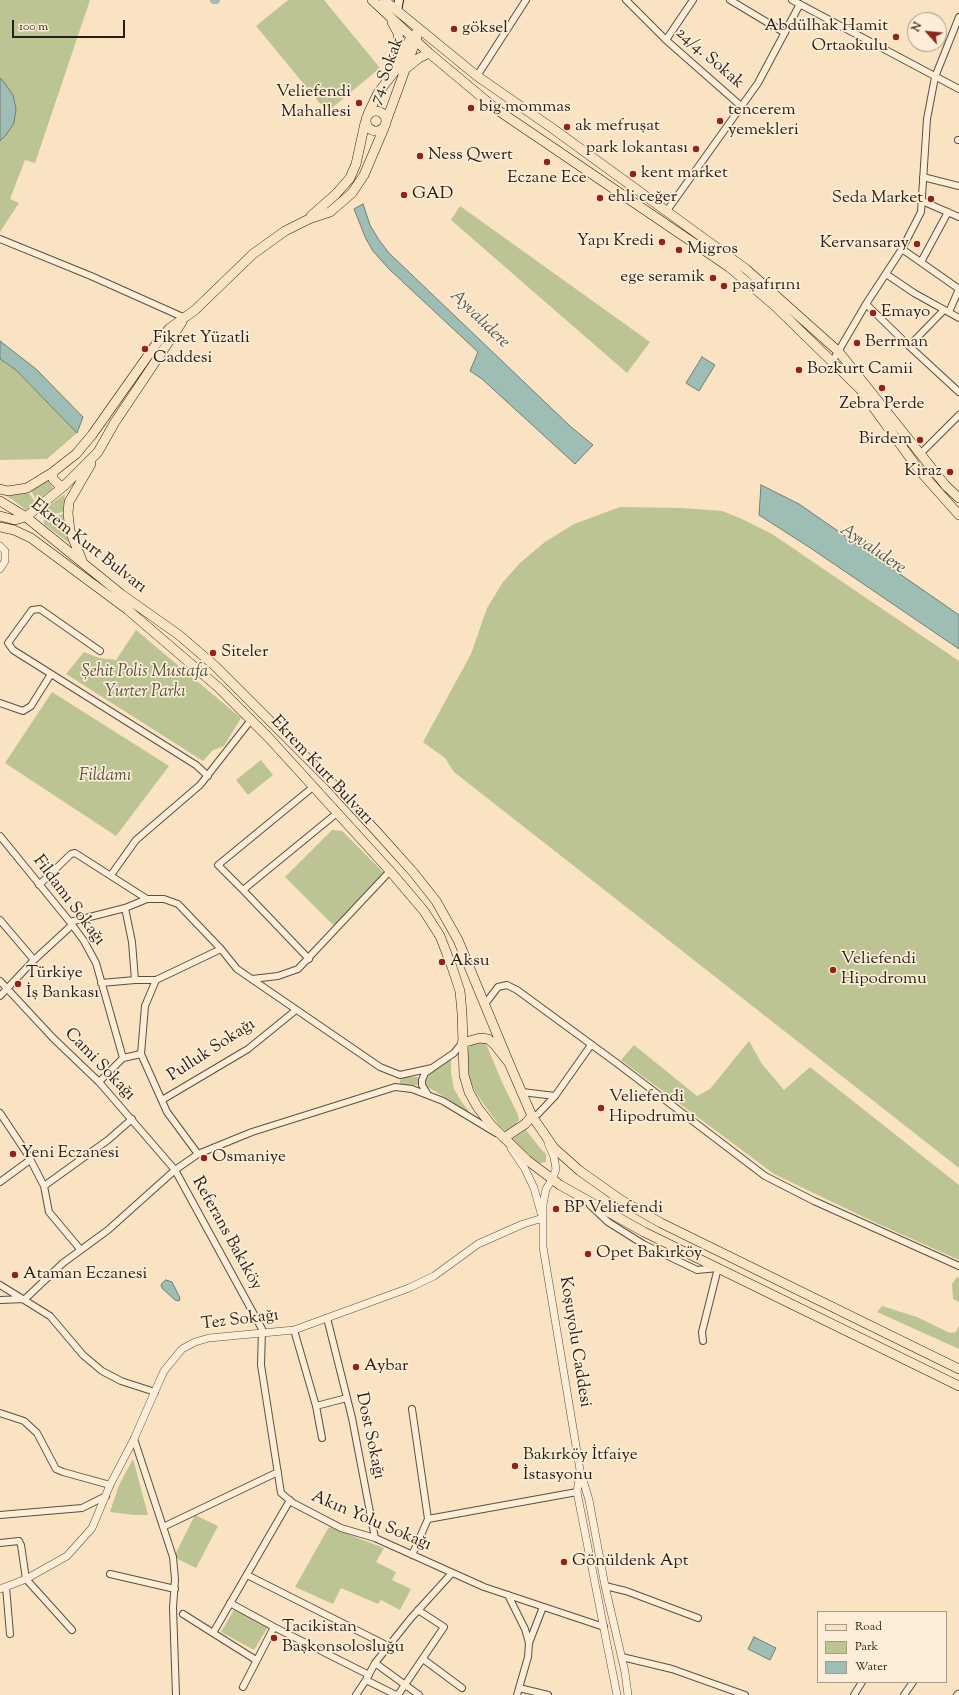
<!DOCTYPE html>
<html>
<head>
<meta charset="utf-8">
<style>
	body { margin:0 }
	#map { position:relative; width:959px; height:1695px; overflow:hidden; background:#f9e3c2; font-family:"Sorts Mill Goudy",serif }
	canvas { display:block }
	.legend { position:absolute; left:817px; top:1611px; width:130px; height:72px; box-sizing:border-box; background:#fbedd7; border:1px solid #a79a89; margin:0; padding:5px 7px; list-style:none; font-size:12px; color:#291e15 }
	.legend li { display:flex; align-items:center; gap:8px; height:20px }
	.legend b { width:20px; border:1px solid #a79a89 }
	.north { position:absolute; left:907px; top:12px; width:40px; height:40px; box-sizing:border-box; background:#fbedd7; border:1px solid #a79a89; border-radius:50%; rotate:297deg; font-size:11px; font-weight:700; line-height:16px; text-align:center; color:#291e15 }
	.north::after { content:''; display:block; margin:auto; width:14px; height:18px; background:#8f2418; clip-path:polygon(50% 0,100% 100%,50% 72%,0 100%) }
	.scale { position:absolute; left:12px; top:20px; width:113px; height:18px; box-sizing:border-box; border:2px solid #291e15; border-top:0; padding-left:5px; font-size:12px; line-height:14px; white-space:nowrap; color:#291e15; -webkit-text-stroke:3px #fbedd7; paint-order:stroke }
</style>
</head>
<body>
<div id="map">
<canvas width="959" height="1695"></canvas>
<ul class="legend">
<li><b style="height:5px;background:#f9e3c2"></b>Road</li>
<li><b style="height:11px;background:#bdc494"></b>Park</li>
<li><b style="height:11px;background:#9ebeb5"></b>Water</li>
</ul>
<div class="north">N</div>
<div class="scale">100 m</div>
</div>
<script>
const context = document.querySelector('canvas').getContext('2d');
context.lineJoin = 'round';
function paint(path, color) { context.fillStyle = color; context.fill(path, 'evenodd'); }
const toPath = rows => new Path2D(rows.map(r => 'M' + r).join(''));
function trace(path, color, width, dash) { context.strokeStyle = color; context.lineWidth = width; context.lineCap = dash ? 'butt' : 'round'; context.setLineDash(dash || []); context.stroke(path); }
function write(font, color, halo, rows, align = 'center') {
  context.font = font + ' "Sorts Mill Goudy",serif'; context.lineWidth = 3.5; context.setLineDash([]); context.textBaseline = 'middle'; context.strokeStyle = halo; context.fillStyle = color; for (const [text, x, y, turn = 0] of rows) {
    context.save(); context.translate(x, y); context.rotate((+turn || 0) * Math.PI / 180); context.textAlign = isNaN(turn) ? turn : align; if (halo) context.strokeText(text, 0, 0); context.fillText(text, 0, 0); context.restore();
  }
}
const green = toPath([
	[0,0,90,0,35,163,25,160,10,199,19,203,0,232],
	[288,0,324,0,380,68,327,112,256,26],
	[460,206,650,342,627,373,451,220],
	[0,359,16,370,77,433,47,459,0,460],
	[48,480,53,488,37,501,31,491],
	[28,492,36,503,26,510,13,500,1,493,18,494],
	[65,494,63,512,49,515,44,509],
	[620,507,682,508,722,511,742,519,772,534,959,661,959,1168,454,772,445,758,423,742,471,654,487,608,503,582,521,562,545,542,574,524],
	[63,514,64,527,69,543,44,524,43,521],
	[136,630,241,718,224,746,213,750,203,761,66,674,84,652,99,658,116,660],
	[52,692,169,766,116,836,5,763],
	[261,760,273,775,248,795,236,780],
	[332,830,342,831,385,874,334,926,285,877],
	[749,1041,762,1064,784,1090,810,1067,959,1185,959,1260,874,1222,774,1174,621,1060,634,1045,697,1096,710,1089],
	[478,1042,485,1043,487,1046,502,1082,518,1115,519,1120,516,1124,506,1131,500,1127,476,1093,469,1078,467,1049,471,1045],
	[451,1059,451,1072,454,1089,461,1101,474,1118,456,1104,426,1086,426,1076],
	[403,1077,421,1077,419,1082,420,1085,400,1085,400,1080],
	[526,1130,540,1148,546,1154,546,1162,539,1163,511,1140],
	[957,1277,959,1278,959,1302,953,1299,952,1284],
	[882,1306,917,1317,950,1333,956,1332,959,1325,959,1349,877,1312],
	[133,1459,148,1515,134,1515,110,1512,119,1485],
	[195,1515,218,1526,196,1568,174,1557],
	[329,1527,384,1548,376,1562,396,1572,392,1580,411,1589,400,1610,381,1600,378,1604,341,1588,333,1604,295,1587],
	[235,1608,268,1627,254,1650,221,1632]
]);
const water = toPath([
	[0,78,4,82,13,95,16,109,14,123,6,135,0,141,0,78],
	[363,204,370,225,379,240,389,253,570,426,593,445,575,464,482,379,470,371,478,352,389,269,373,251,366,239,354,209,363,204],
	[0,341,36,369,83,417,77,433,16,370,0,359,0,341],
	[702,357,715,365,699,391,686,383,702,357],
	[761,485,799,504,959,615,959,649,812,549,759,515,761,485],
	[166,1280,172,1282,180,1298,179,1301,175,1300,163,1289,161,1286,162,1283,166,1280],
	[754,1637,776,1648,770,1660,748,1649,754,1637]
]);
const canal = toPath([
	[214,0,216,0]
]);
const minor = toPath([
	[626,0,666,40,741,106],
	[730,0,785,33],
	[792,0,959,89],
	[666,40,693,0],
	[477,76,526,0],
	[958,140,959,140],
	[923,177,959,186],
	[922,201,959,217],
	[666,212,758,83,800,4],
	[0,239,91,276,185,318],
	[902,249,959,289],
	[921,262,948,212],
	[886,274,914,293,959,318],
	[866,304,909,346,959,392],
	[949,312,959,289],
	[909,346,944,310],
	[832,362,866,304,902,249,921,212,927,119,935,77,959,17],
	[920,454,959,415],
	[100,651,40,609,32,610,8,643,13,650,196,765,208,776],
	[0,703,23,711,31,706,51,674],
	[0,836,70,922,84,941,96,963,123,1058],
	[111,875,136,840,200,785,251,720],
	[39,885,71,854,75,853,147,899],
	[243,890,218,865,313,787],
	[125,908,132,942,135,980],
	[0,920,34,960],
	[70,922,125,908,147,899,164,899,178,904,221,949,237,969,380,1067,400,1075,432,1068,454,1053,462,1043],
	[309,959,243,890,337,813],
	[252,979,278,976,298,969,390,871],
	[156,980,145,1006,141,1054,167,1112,198,1154],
	[0,981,53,1038,99,1082,175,1170,262,1329,261,1365,281,1493,293,1503,341,1528,375,1538,484,1587,604,1627],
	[101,983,135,980,156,980,221,949],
	[0,996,34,960,72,925],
	[485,1004,498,987,507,985,517,990,618,1064,765,1176,814,1201,959,1266],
	[99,1082,123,1058,141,1054],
	[522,1092,555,1096],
	[428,1095,422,1085,422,1080,425,1073,431,1069],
	[162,1100,248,1049,296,1010],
	[0,1113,28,1155,44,1186,49,1212,80,1249],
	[532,1116,538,1114,555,1096,591,1045],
	[0,1182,30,1160],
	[44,1186,108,1140,132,1119],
	[590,1205,608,1222,643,1244,697,1270,718,1268,702,1332,703,1341],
	[0,1285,50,1316,83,1355,102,1371,121,1381,155,1392],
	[0,1300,25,1299,63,1263,108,1230,175,1170,198,1154,252,1132,395,1087,412,1089,443,1101,496,1133],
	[327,1318,352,1418,375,1538],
	[294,1330,316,1406,347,1398],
	[316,1406,322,1438],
	[0,1413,24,1421,37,1433,56,1469,63,1472,110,1485],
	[134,1439,173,1557,175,1579,173,1608,176,1695],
	[0,1515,82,1508,106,1496],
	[428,1519,577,1492],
	[163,1527,278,1472],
	[0,1543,19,1541,21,1545,26,1579,72,1630],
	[412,1555,428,1519,412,1409],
	[110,1574,175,1589],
	[247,1575,388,1646],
	[605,1586,626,1591,698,1618],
	[6,1587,10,1634],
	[508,1595,525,1629,529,1643,528,1657,517,1695],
	[230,1603,274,1627,369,1675],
	[183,1614,213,1633],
	[529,1643,543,1607],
	[622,1657,672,1669,745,1695],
	[423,1659,462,1688],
	[256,1660,213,1633,290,1500],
	[375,1663,419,1695],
	[366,1680,396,1695],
	[243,1687,274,1627],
	[519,1688,548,1695],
	[356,1695,366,1680,375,1663,411,1618,452,1573],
	[398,1695,444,1627,418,1610],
	[854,1695,862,1682],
	[904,1695,913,1682],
	[957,1695,958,1694]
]);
const tertiary = toPath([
	[0,546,5,551,5,561,0,569],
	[548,1143,554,1157,556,1169,552,1180,546,1189,543,1204,543,1247,580,1470,589,1500,605,1586,625,1672,628,1695],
	[511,1148,525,1169,534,1188,541,1213],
	[580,1472,577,1492,617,1695],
	[0,1589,26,1579,67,1556,92,1528,110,1485,134,1439,159,1382,164,1371,182,1349,195,1342,209,1338,294,1330,409,1288,434,1276,478,1244,523,1224,543,1218]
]);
const secondary = toPath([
	[397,11,399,0]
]);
const primary = toPath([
	[372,0,429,53,496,109,729,267,775,306,860,389,919,470,959,515],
	[384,0,477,76,552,128,746,269,839,352,946,486,959,498],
	[392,22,398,33,399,43,398,60],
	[408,67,419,58,429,53],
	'366 121a10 10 0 1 1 20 0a10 10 0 1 1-20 0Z',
	[368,114,378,93,395,71,411,37,415,34],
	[386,122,417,37],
	[311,216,336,194,350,178,356,164,365,123],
	[53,472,53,479,59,485,64,486],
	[0,489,8,491,27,488,53,472,76,454,92,435,159,340,170,328,195,310,253,254,285,231,309,219,330,212,352,193,364,175,384,128],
	[0,501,26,517,121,594,179,635,215,666,332,783,377,832,413,872,436,901,458,940,509,1063],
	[0,516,15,520,26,517,64,486,98,452,115,422,182,322],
	[0,527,14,530,31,538,128,610,219,688,269,738,390,871,424,911,440,936,452,967,460,991,462,1013,464,1075,469,1092,478,1108,492,1126,527,1160,560,1185,644,1232,959,1386],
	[83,563,70,531,68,513,69,502,91,464],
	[462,1043,480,1038,488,1039,494,1044,509,1063,532,1116,554,1148,580,1171,621,1200,661,1223,959,1369],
	[504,1138,525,1124,532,1116]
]);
const markers = [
	[454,29,4,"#8f2418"],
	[896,37,4,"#8f2418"],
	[359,103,4,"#8f2418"],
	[471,108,4,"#8f2418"],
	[720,121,4,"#8f2418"],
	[567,127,4,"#8f2418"],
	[696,149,4,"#8f2418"],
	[420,156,4,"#8f2418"],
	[547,162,4,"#8f2418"],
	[633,174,4,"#8f2418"],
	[404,195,4,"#8f2418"],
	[600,198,4,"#8f2418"],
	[931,199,4,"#8f2418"],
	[662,242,4,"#8f2418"],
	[917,244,4,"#8f2418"],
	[679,250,4,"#8f2418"],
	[713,278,4,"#8f2418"],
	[724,286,4,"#8f2418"],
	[873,313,4,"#8f2418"],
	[857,343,4,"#8f2418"],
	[145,349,4,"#8f2418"],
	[799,370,4,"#8f2418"],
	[882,388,4,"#8f2418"],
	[920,440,4,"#8f2418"],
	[950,472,4,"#8f2418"],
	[213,653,4,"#8f2418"],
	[442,962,4,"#8f2418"],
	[833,970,4,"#8f2418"],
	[18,984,4,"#8f2418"],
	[601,1108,4,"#8f2418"],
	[13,1154,4,"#8f2418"],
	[204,1158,4,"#8f2418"],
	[556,1209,4,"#8f2418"],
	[588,1254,4,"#8f2418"],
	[15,1275,4,"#8f2418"],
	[356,1367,4,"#8f2418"],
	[515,1466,4,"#8f2418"],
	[564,1562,4,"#8f2418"],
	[274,1638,4,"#8f2418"]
];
const poiNames = [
	["Abdülhak Hamit",888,27,"right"],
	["Ortaokulu",888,47,"right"],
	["göksel",462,29],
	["Veliefendi",351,93,"right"],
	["Mahallesi",351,113,"right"],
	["big mommas",479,108],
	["tencerem",728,111],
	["yemekleri",728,131],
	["ak mefruşat",575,127],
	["park lokantası",688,149,"right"],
	["Ness Qwert",428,156],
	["kent market",641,174],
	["Eczane Ece",547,179,"center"],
	["GAD",412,195],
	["ehli ceğer",608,198],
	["Seda Market",923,199,"right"],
	["Yapı Kredi",654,242,"right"],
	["Kervansaray",909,244,"right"],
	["Migros",687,250],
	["ege seramik",705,278,"right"],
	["paşafırını",732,286],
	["Emayo",881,313],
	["Fikret Yüzatli",153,339],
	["Caddesi",153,359],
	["Berrman",865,343],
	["Bozkurt Camii",807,370],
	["Zebra Perde",882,405,"center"],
	["Birdem",912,440,"right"],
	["Kiraz",942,472,"right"],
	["Siteler",221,653],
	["Veliefendi",841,960],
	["Hipodromu",841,980],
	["Aksu",450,962],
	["Türkiye",26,974],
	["İş Bankası",26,994],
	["Veliefendi",609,1098],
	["Hipodrumu",609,1118],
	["Yeni Eczanesi",21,1154],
	["Osmaniye",212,1158],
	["BP Veliefendi",564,1209],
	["Opet Bakırköy",596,1254],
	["Ataman Eczanesi",23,1275],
	["Aybar",364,1367],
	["Bakırköy İtfaiye",523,1456],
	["İstasyonu",523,1476],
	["Gönüldenk Apt",572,1562],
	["Tacikistan",282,1628],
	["Başkonsolosluğu",282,1648]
];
const streetNames = [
	["24/4. Sokak",709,59,41],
	["74. Sokak",388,71,-70],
	["Ekrem Kurt Bulvarı",88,547,38],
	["Ekrem Kurt Bulvarı",321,771,47],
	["Fildamı Sokağı",68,901,53],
	["Pulluk Sokağı",212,1051,-33],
	["Cami Sokağı",99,1065,46],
	["Referans Bakıköy",226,1234,61],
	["Tez Sokağı",240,1321,-7],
	["Koşuyolu Caddesi",574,1342,81],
	["Dost Sokağı",369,1436,78],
	["Akın Yolu Sokağı",371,1522,23]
];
const parkNames = [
	["Şehit Polis Mustafa",145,673],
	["Yurter Parkı",145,693],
	["Fildamı",105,777]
];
const waterNames = [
	["Ayvalıdere",479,320,44],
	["Ayvalıdere",872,550,34]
];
paint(green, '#bdc494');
paint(water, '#9ebeb5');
trace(water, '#6f7e75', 1);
trace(canal, '#9ebeb5', 8);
trace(minor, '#5d4f40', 8);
trace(tertiary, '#5d4f40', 8);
trace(secondary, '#291e15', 10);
trace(primary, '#291e15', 10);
trace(minor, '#fbedd7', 6);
trace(tertiary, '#fbedd7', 7);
trace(secondary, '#fbedd7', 8);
trace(primary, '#f9e3c2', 9);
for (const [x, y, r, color] of markers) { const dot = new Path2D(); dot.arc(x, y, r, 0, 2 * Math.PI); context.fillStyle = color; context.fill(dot); trace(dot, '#fbedd7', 1.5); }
write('17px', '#291e15', '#fbedd7', poiNames, 'left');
write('17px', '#291e15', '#fbedd7', streetNames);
write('italic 17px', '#55503b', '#fbedd7', parkNames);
write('italic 18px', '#52564d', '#fbedd7', waterNames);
</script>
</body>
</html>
